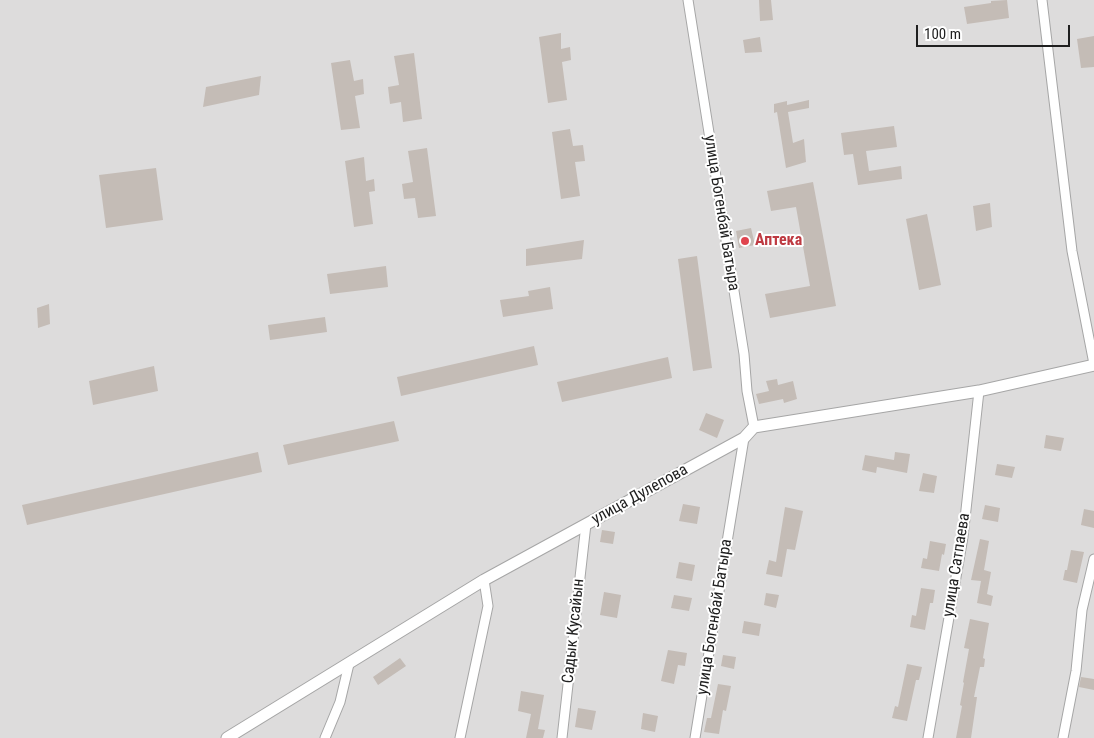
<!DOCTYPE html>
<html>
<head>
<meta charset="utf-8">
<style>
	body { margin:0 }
	#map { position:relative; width:1094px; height:738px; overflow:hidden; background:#f0ece6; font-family:"Roboto Condensed",sans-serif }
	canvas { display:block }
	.scale { position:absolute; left:916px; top:25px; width:154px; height:22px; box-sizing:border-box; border:2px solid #1f1f1f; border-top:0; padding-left:6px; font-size:15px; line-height:18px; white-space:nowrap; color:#1f1f1f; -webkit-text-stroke:4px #fff; paint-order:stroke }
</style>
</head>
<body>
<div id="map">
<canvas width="1094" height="738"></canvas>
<div class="scale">100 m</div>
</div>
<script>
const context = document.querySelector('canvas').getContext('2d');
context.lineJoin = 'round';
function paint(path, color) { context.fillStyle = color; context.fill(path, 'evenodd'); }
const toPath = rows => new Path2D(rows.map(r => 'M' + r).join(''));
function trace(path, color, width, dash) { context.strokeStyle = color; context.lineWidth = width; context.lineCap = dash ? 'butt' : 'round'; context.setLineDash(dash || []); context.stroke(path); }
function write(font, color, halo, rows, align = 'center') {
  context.font = font + ' "Roboto Condensed",sans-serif'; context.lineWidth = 4; context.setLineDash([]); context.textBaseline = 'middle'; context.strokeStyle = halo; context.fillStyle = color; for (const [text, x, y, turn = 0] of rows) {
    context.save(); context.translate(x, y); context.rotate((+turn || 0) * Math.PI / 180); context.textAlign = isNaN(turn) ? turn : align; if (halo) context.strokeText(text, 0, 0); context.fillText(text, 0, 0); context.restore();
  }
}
const residential = toPath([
	[0,0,1094,0,1094,738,0,738]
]);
const building = toPath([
	[759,0,771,0,773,20,760,21],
	[1007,0,1009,18,967,24,964,7,991,3,991,1],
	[561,33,561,49,570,47,571,60,562,62,567,100,548,103,539,37],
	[1094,36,1094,67,1081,68,1077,39],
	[760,37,762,52,745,53,743,40],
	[414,53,422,119,403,122,401,102,390,104,388,87,399,85,394,56],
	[350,60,354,81,363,79,364,94,355,96,360,128,341,130,331,63],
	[261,76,259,95,203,107,206,87],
	[809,100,809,108,788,112,793,143,804,139,806,162,786,168,777,112,774,113,774,104,787,101,787,105],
	[894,126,897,147,866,151,869,171,901,166,902,179,858,185,853,154,844,155,841,133],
	[570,129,573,146,583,145,585,161,575,162,580,196,561,199,552,132],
	[427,148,436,216,418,218,415,198,404,199,402,184,413,182,408,151],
	[364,157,366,181,374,179,375,191,369,192,373,224,354,227,345,161],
	[156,168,163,220,106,228,99,175],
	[813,182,836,306,770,318,765,294,810,286,796,207,771,211,767,191],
	[990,203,992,227,976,231,973,206],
	[927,214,941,285,919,290,906,219],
	[751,228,755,245,739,248,736,231],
	[584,240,582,259,526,266,526,249],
	[697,256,712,368,693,371,678,259],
	[386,266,388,287,330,294,327,274],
	[550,287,553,309,503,317,500,300,529,296,528,291],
	[49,304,50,324,38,328,37,308],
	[325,317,327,332,270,340,268,325],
	[534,346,538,365,401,396,397,377],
	[668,357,672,378,562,402,557,382],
	[154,366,158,391,93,405,89,381],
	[777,379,778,385,793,381,797,399,784,403,783,399,759,404,756,394,769,391,766,381],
	[706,413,724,420,717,438,699,430],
	[394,421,399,441,288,465,283,445],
	[1046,435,1064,438,1061,451,1044,448],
	[258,452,262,472,27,525,22,505],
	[895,452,910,454,907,473,877,467,876,473,862,470,865,455,894,460],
	[997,464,1015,467,1012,478,995,475],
	[923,473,937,476,934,493,919,491],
	[683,504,700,507,697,524,679,521],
	[985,505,1000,508,998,522,982,519],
	[785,507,803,511,795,550,787,549,782,577,766,574,769,560,776,562],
	[1084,509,1094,511,1094,528,1081,525],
	[602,530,615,532,613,544,600,542],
	[980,539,989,541,984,570,991,572,987,594,993,596,991,606,977,603,981,581,971,580],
	[930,541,946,544,944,555,942,554,939,571,921,568,923,558,927,559],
	[1071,550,1084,552,1077,583,1063,580,1065,570,1067,570],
	[679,562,695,565,692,581,676,578],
	[921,588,935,590,933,603,930,603,925,630,910,627,912,615,916,616],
	[604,592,621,595,617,618,600,615],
	[766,593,779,595,776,608,764,605],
	[674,595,692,598,689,611,671,608],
	[970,619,989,623,983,658,985,659,984,667,980,667,974,697,977,697,971,738,956,738,962,706,960,705,964,683,963,682,969,649,964,648],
	[744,621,761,624,759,636,742,633],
	[668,650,687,653,685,666,678,665,674,684,661,681],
	[723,655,736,657,734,669,721,666],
	[400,658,406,666,378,685,373,677],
	[907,664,922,667,919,680,916,680,907,721,892,718,895,706,898,707],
	[1081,677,1094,679,1094,690,1079,687],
	[718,684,731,686,726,711,723,710,719,734,704,732,707,718,711,718],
	[521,691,544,695,538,729,545,730,543,738,526,738,531,714,518,711],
	[578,708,596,711,592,730,575,727],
	[643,713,658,716,655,732,641,729]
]);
const minor = toPath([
	[688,0,744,354,747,391,754,427],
	[1042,0,1072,251,1094,364],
	[325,738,340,702,349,664],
	[460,738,488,606,484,580],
	[562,738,586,524],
	[695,738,744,438],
	[928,738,963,537,979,391],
	[1063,738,1076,671,1082,610,1094,559]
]);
const tertiary = toPath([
	[227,738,484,580,744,438,754,427,979,391,1094,365]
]);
const markers = [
	[745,241,5,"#e0444e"]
];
const streetNames = [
	["улица Богенбай Батыра",721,213,81],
	["улица Дулепова",640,495,-29],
	["улица Сатпаева",957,565,-81],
	["улица Богенбай Батыра",715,617,-81],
	["Садык Кусайын",574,631,-84]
];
const healthNames = [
	["Аптека",755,241]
];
paint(residential, '#dddcdc');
paint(building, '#c4bcb6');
trace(minor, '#a6a6a6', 11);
trace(tertiary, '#a6a6a6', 13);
trace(minor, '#fff', 9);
trace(tertiary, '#fff', 11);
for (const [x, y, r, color] of markers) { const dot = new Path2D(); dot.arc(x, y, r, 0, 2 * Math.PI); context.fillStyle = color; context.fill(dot); trace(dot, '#fff', 2); }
write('16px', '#1f1f1f', '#fff', streetNames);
write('bold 16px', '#be3a42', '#fff', healthNames, 'left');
</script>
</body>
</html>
